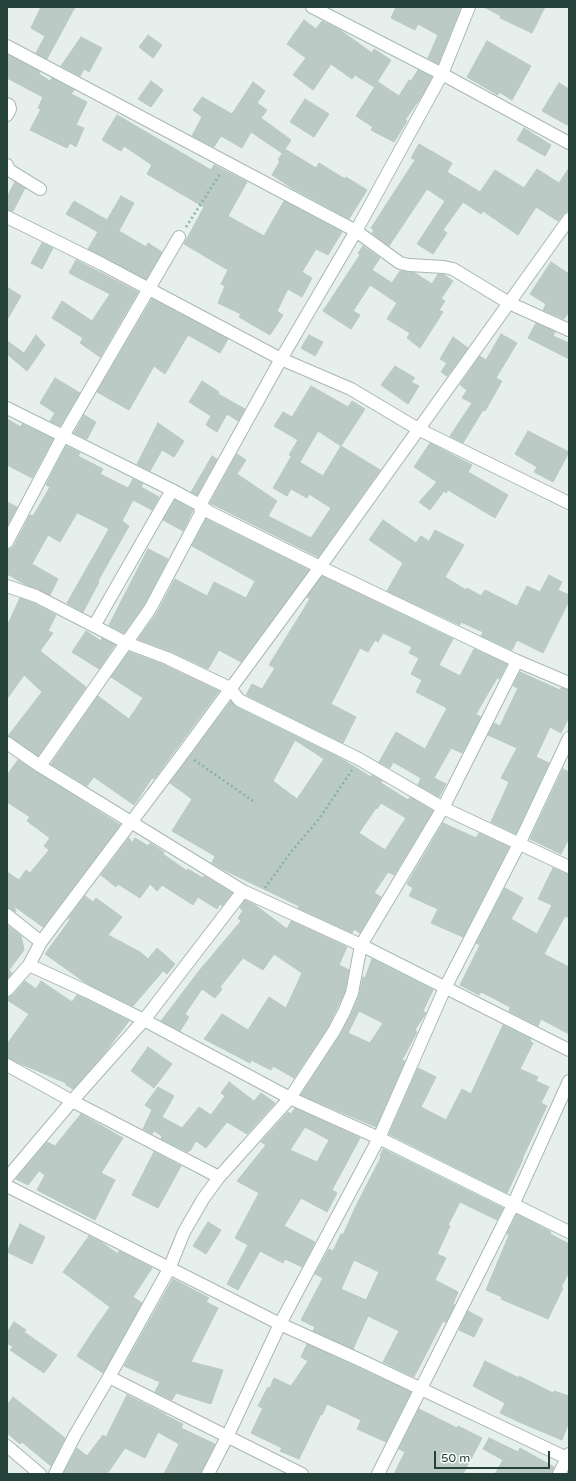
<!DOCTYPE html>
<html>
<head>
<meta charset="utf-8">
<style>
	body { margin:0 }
	#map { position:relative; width:576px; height:1481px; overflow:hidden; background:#e6efeb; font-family:"Varela Round",sans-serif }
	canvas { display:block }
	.frame { position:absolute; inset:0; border:8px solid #24423a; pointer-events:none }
	.scale { position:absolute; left:434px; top:1451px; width:116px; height:18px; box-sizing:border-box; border:2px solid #24423a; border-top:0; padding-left:5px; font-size:12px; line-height:14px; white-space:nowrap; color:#24423a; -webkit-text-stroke:3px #f7fbf9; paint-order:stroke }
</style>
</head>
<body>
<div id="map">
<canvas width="576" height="1481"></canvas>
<div class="frame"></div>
<div class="scale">50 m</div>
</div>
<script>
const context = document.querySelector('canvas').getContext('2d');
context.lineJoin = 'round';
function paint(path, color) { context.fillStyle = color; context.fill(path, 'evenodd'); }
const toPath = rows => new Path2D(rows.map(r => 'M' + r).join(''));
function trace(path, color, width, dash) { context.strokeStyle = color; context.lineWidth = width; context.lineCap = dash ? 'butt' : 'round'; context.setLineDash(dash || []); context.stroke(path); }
const building = toPath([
	[41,7,75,7,47,59,36,53,45,36,31,28,41,7],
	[396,7,461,7,438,64,428,58,438,35,418,24,415,30,391,18,396,7],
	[484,7,545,7,532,33,500,18,501,16,484,7],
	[304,20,316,29,322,21,340,30,372,53,374,49,391,60,374,87,355,75,352,79,331,64,313,90,293,75,306,58,287,44,304,20],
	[148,35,162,45,153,58,139,47,148,35],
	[81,37,102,48,89,72,84,69,80,76,61,66,81,37],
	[487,41,531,66,512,100,499,92,498,95,467,77,487,41],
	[7,54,40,72,39,74,50,81,52,78,74,90,71,94,87,102,76,125,84,128,76,147,70,143,67,148,30,130,41,109,38,108,43,97,7,78,7,54],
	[418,70,432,77,421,97,405,120,407,121,394,142,371,130,373,127,356,116,378,82,399,96,409,80,411,81,418,70],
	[151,81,163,90,151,107,138,99,151,81],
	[253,82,265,91,257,103,267,110,261,118,291,140,285,149,316,168,319,163,345,179,346,177,367,190,349,219,292,188,272,175,280,161,278,160,283,152,282,153,251,132,242,148,221,136,214,147,192,136,202,117,193,110,202,97,232,114,253,82],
	[559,83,569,89,569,126,542,111,559,83],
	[305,99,329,114,314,137,290,122,305,99],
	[117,115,211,170,214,165,247,182,228,216,264,236,284,201,342,232,328,255,316,249,302,272,312,278,302,297,288,289,277,311,283,315,270,335,239,317,241,314,218,303,225,286,221,284,228,270,184,244,204,207,147,174,152,165,124,146,121,151,102,140,117,115],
	[524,128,551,145,545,156,517,140,524,128],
	[419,144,452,163,447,172,480,192,495,170,524,188,537,169,559,183,569,168,569,210,563,214,558,221,536,207,518,235,483,211,481,214,463,202,443,230,447,233,433,254,417,244,445,201,427,189,389,246,372,233,374,230,371,228,415,160,411,158,419,144],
	[15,182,25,188,13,211,7,210,7,197,15,182],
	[121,196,134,203,119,231,146,247,148,243,162,252,146,279,88,249,98,232,66,214,74,201,107,220,121,196],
	[42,243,53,248,42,269,31,263,42,243],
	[363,246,380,258,372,270,392,283,400,271,415,273,432,284,438,274,443,274,453,281,441,299,445,301,439,310,443,312,420,348,407,338,410,333,387,319,397,303,370,285,353,311,360,315,351,329,323,311,360,255,358,253,363,246],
	[76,260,138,292,100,357,80,343,83,338,52,318,62,301,92,321,110,294,69,273,76,260],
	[551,262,569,274,569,312,564,319,543,310,546,304,530,294,551,262],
	[7,287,21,296,7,320,7,287],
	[152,299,228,339,220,353,188,335,165,374,154,366,129,410,97,392,152,299],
	[536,323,555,332,553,336,569,343,569,359,528,338,536,323],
	[501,334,517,343,496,378,502,381,485,411,483,410,463,443,450,436,472,403,462,398,467,390,460,385,480,356,486,360,501,334],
	[36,335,45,345,27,371,7,354,7,341,24,353,36,335],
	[309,335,323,342,315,356,301,348,309,335],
	[453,337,468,348,447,376,441,372,447,363,440,359,453,337],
	[395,366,415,378,411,382,419,386,408,404,381,385,395,366],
	[55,378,80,393,60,426,50,421,55,413,40,403,55,378],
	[202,381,219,392,218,394,245,409,238,421,227,414,217,432,206,425,211,416,189,402,202,381],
	[311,386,348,407,352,401,365,409,341,446,318,431,300,462,289,455,298,440,274,426,283,412,292,417,311,386],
	[84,415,96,422,87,439,74,433,84,415],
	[7,419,21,427,22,424,53,439,32,478,7,465,7,419],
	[158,423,184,441,174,457,162,450,150,471,137,464,158,423],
	[528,431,569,452,553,482,534,472,537,467,515,454,528,431],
	[430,443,472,465,468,472,508,495,495,518,448,490,446,493,444,491,430,510,419,502,437,482,414,467,430,443],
	[66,446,80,453,78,456,103,469,100,474,128,488,133,479,143,484,141,487,159,497,152,510,133,500,122,521,129,526,98,581,99,582,83,612,67,603,109,529,88,518,77,513,60,542,48,535,32,564,58,579,50,595,26,585,7,574,7,549,11,549,14,546,30,515,33,516,50,487,46,485,66,446],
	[341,446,380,470,318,557,210,503,237,454,246,460,237,474,277,501,268,516,311,538,331,508,309,494,307,498,291,489,287,496,273,488,291,457,323,476,341,446],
	[212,456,217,459,197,495,191,492,212,456],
	[175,500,193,510,183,531,163,520,175,500],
	[7,502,17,507,7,526,7,502],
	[206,519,309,570,241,662,219,650,208,669,170,651,138,639,157,613,175,579,207,596,214,582,246,598,255,581,192,546,206,519],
	[383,520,416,543,421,536,429,541,435,530,464,545,445,577,466,590,467,588,481,596,485,590,517,606,527,586,540,592,549,575,562,582,558,590,569,595,569,601,543,653,517,640,512,650,481,636,483,632,461,622,460,625,387,591,403,563,369,540,383,520],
	[148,549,168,559,144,605,124,633,109,625,148,549],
	[322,576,453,639,439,665,460,676,474,649,507,664,499,679,497,678,476,714,481,717,462,753,451,748,434,778,446,784,439,797,418,785,421,778,393,762,390,768,379,762,396,732,425,749,447,708,416,692,422,680,411,674,419,658,409,653,412,647,383,633,378,642,375,640,368,652,360,648,331,704,356,717,343,743,246,695,252,684,262,689,275,668,269,665,310,599,307,597,322,576],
	[20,598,33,603,56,615,48,631,53,633,40,651,86,687,38,756,8,736,42,692,24,675,7,699,7,626,20,598],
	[86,631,101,641,102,638,115,645,99,669,72,652,86,631],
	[129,652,164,665,219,691,154,779,152,778,134,805,94,777,87,786,51,764,98,696,129,719,143,698,111,677,129,652],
	[520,672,560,690,561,688,569,690,569,717,561,733,550,727,536,757,549,763,516,834,491,822,509,782,501,778,517,748,488,735,494,723,500,726,518,688,513,686,520,672],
	[231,701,236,707,340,758,371,777,372,775,382,781,381,783,408,800,410,797,433,811,394,875,388,872,374,893,381,897,360,933,354,929,352,933,298,908,299,906,222,869,212,863,215,856,172,831,192,799,170,783,231,701],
	[295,740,324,759,297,799,273,781,295,740],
	[381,803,406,818,385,850,359,833,376,808,377,809,381,803],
	[18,760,120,825,43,927,14,906,16,912,7,908,7,872,19,880,26,870,30,873,49,850,44,846,50,838,27,821,30,817,7,802,7,775,18,760],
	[563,769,569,772,569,838,561,854,530,839,563,769],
	[443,823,476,838,479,833,509,847,463,937,431,923,438,909,409,896,413,888,407,884,443,823],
	[129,838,132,843,135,838,148,846,150,843,164,852,163,854,187,871,188,869,203,878,204,876,232,893,222,906,220,904,217,909,198,897,193,905,162,885,157,891,150,884,140,898,118,884,116,887,101,875,129,838],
	[553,868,569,875,569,918,565,916,544,954,569,967,569,1034,541,1019,538,1026,509,1011,510,1007,493,998,481,992,479,995,460,985,480,945,476,943,505,888,523,898,511,919,537,934,552,905,538,899,553,868],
	[85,896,93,902,96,898,122,917,108,935,140,952,148,959,157,948,175,964,167,974,163,971,133,1006,86,983,45,954,72,917,68,919,85,896],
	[245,900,255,905,287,929,291,921,347,947,339,965,349,970,345,991,328,1027,294,1078,273,1066,271,1070,251,1060,250,1063,204,1039,222,1014,248,1030,269,997,286,1008,302,973,274,954,263,970,243,958,220,987,222,989,215,998,202,989,185,1014,189,1017,180,1031,161,1021,199,971,241,921,238,918,243,911,240,908,245,900],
	[7,925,21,936,24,950,9,970,12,973,7,979,7,925],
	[372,959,433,990,423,1011,426,1013,415,1030,417,1032,402,1060,405,1061,376,1127,301,1095,340,1035,351,1015,359,996,363,977,365,978,372,959],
	[359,1011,383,1023,370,1043,348,1033,359,1011],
	[25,981,36,989,41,981,72,1002,77,995,129,1021,103,1055,73,1089,66,1085,66,1083,7,1058,7,1044,29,1014,7,1000,7,997,13,995,25,981],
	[503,1025,531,1039,530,1041,533,1043,520,1069,538,1077,536,1081,549,1087,541,1103,547,1106,522,1159,523,1159,507,1193,389,1134,418,1068,436,1077,421,1107,446,1120,462,1089,471,1094,503,1025],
	[148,1047,172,1064,154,1088,131,1071,148,1047],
	[229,1082,254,1101,261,1093,275,1103,247,1134,227,1122,206,1148,196,1141,190,1151,189,1150,188,1152,161,1139,162,1136,154,1131,152,1134,143,1129,152,1110,145,1105,158,1087,174,1096,162,1117,182,1128,199,1107,211,1115,225,1096,221,1093,229,1082],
	[295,1108,360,1138,332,1190,337,1193,327,1212,301,1198,284,1226,315,1242,302,1267,285,1259,283,1263,260,1251,238,1290,227,1284,248,1245,235,1238,259,1193,237,1181,266,1145,261,1142,288,1112,291,1114,295,1108],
	[305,1127,329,1140,317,1162,290,1150,305,1127],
	[81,1114,123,1138,101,1173,115,1180,95,1220,37,1190,45,1175,39,1171,28,1185,16,1179,47,1142,55,1146,81,1114],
	[383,1149,503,1208,497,1220,460,1202,448,1225,450,1226,437,1254,446,1258,435,1280,458,1292,453,1304,455,1305,446,1323,443,1321,414,1377,383,1362,399,1331,368,1316,353,1349,313,1331,315,1327,301,1320,323,1278,315,1274,329,1249,333,1251,341,1234,343,1235,356,1206,381,1157,380,1156,383,1149],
	[354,1260,379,1272,366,1300,341,1289,354,1260],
	[154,1152,181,1166,158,1208,132,1195,154,1152],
	[517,1214,551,1232,550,1234,569,1244,569,1272,561,1287,563,1288,548,1319,501,1299,502,1297,486,1290,509,1235,507,1234,517,1214],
	[208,1222,221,1230,206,1254,193,1246,208,1222],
	[20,1224,45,1237,32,1264,7,1252,20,1224],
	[89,1236,101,1242,118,1254,119,1251,152,1268,133,1297,142,1303,103,1373,77,1356,95,1328,110,1307,63,1272,89,1236],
	[173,1279,209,1298,206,1302,218,1308,191,1362,223,1370,211,1404,176,1393,172,1400,155,1392,160,1382,124,1366,173,1279],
	[468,1311,483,1319,474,1337,459,1330,468,1311],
	[14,1322,26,1330,24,1332,57,1355,44,1373,10,1350,13,1347,7,1343,7,1333,14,1322],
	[307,1344,411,1392,386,1442,357,1429,361,1420,327,1404,322,1415,321,1414,299,1459,280,1451,282,1448,251,1433,263,1408,258,1406,268,1387,270,1388,274,1378,291,1386,308,1361,301,1357,307,1344],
	[485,1361,519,1378,519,1376,553,1393,554,1391,569,1396,569,1422,562,1440,519,1422,500,1413,505,1403,473,1386,485,1361],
	[127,1395,165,1414,165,1415,183,1424,181,1428,215,1444,201,1474,164,1474,179,1444,158,1432,145,1458,125,1448,107,1474,63,1474,77,1448,87,1456,103,1435,106,1437,127,1395],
	[13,1397,65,1438,51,1466,22,1442,20,1444,7,1433,7,1405,13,1397],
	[419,1409,457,1428,458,1426,482,1438,463,1474,394,1474,405,1452,399,1449,419,1409],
	[489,1438,518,1452,520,1448,554,1467,552,1474,495,1474,503,1460,483,1449,489,1438]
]);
const path = toPath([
	[186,227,220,174],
	[194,760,256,803],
	[265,888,291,852,319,819,352,770]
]);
const minor = toPath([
	[312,7,442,74,569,143],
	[7,46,356,231,400,263,409,265,444,267,453,269,509,303,569,330],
	[7,104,9,105,10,109,7,115],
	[7,165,9,170,40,189],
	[7,217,102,264,281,359,351,389,418,429,569,503],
	[7,408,172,490,200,505,209,512,320,567,517,661,569,683],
	[7,542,63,436,179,237],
	[7,586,36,596,127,643,167,658,230,688,239,700,359,759,443,808,569,867],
	[94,626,172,490],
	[7,743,40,766,243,891,361,945,569,1050],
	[40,766,150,609,201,513,200,505,281,359,356,231,442,74,469,7],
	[7,915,41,942],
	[29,965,86,991,144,1020,290,1098,379,1138,569,1232],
	[7,990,29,965,41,942,184,752,320,567,569,219],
	[7,1065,72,1101,219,1177],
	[7,1178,72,1101,144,1020,243,891],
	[7,1186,280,1324,360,1360,569,1459],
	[109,1377,302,1474],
	[7,1446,40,1474],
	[55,1474,75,1435,109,1377,169,1269,184,1232,203,1199,219,1177,290,1098,334,1031,344,1012,352,993,361,945,443,808,517,661],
	[208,1474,227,1437,280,1324,379,1138,445,988,519,844,569,738],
	[378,1474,513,1205,569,1081],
	[559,1474,569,1454]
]);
paint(building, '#bbcac4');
trace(building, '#b8c9c2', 1);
trace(minor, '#a8b8b2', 14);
trace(path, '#86b3a5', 2.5, [2, 3]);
trace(minor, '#fff', 12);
</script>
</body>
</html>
